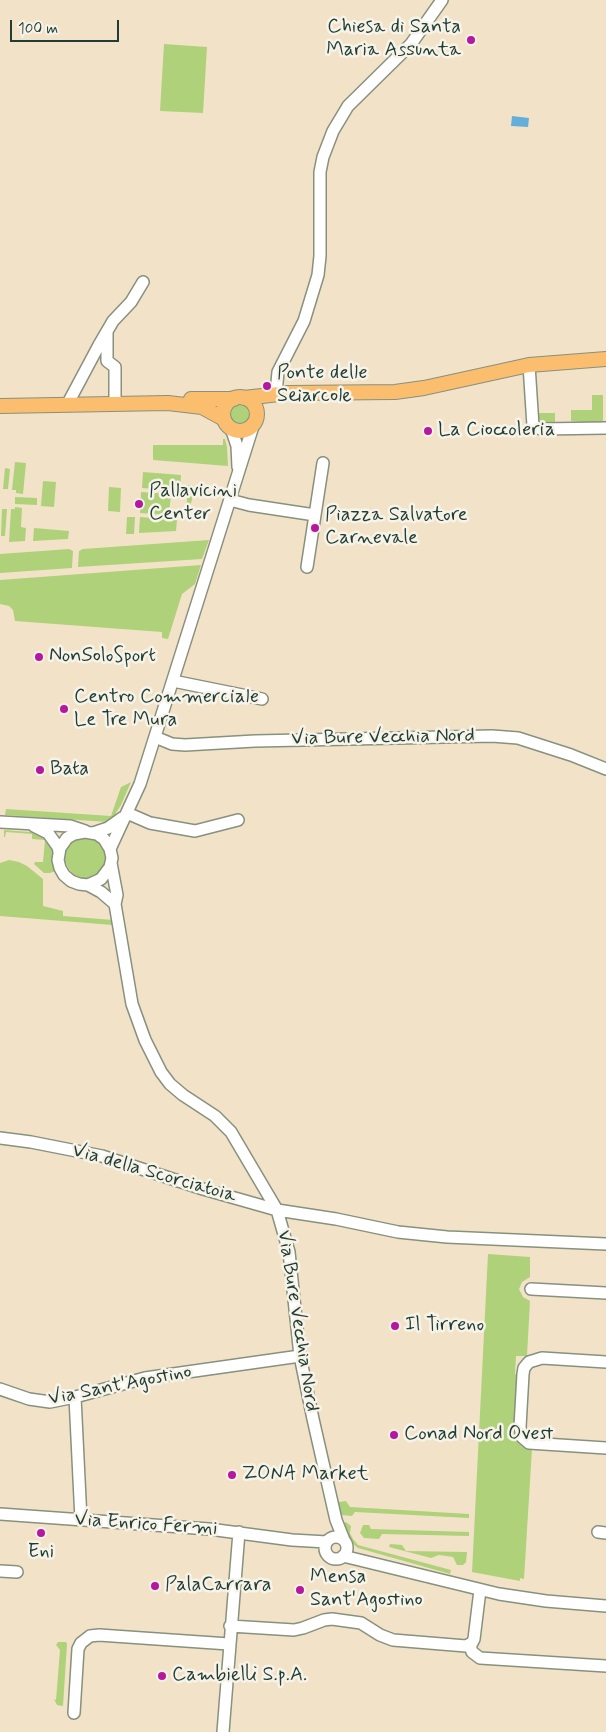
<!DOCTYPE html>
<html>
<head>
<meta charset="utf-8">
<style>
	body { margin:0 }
	#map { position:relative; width:606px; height:1732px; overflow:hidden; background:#f2e3c8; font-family:Mynerve,sans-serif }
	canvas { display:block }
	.scale { position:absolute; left:10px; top:20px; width:109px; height:22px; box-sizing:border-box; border:2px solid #1f3d34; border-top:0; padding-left:6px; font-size:15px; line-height:18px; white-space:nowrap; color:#1f3d34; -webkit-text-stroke:4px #f7f3e8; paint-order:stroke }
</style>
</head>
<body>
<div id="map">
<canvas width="606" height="1732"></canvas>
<div class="scale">100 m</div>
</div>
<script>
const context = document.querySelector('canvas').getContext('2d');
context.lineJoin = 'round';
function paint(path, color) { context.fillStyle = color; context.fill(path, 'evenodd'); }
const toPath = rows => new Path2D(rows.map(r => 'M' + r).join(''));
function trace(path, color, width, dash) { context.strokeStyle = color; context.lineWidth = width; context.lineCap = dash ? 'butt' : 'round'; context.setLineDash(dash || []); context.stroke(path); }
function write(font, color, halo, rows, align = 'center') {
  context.font = font + ' Mynerve,sans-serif'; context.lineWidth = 5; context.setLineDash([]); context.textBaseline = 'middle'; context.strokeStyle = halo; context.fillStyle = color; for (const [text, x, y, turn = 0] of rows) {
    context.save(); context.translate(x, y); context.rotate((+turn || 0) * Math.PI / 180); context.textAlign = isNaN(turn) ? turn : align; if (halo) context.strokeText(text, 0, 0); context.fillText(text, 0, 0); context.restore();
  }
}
const green = toPath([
	[164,44,207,47,203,113,160,111],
	[592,395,603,395,603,424,571,421,571,410,592,410],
	'229 414a11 11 0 1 1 22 0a11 11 0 1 1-22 0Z',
	[539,413,555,413,555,424,542,422,539,419],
	[223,439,225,439,227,447,228,466,153,460,153,445,223,445],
	[15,462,26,463,23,494,16,493,16,490,12,490],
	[5,468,10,469,8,489,3,489],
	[143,472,181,475,180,491,142,488],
	[43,481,56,482,54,507,41,506],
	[188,485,196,486,188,513,186,513],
	[109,487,121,488,120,512,108,511],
	[141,492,171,494,169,515,140,513],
	[15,497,37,498,37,505,15,504],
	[15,507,22,508,21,527,26,528,25,541,9,542,11,509,15,509],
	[2,509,7,509,5,536,1,536],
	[127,517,135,517,134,534,126,534],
	[140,517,177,520,176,531,139,533],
	[34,528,69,531,68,539,33,541],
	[209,540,202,559,78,567,79,551,83,549],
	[69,549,73,551,72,568,0,573,0,554],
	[201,565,195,584,182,594,168,639,162,638,162,632,15,621,13,610,9,606,0,604,0,580],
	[131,782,121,805,112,819,108,822,5,815,6,809,111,816,121,787],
	[4,830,30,832,30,830,38,832,51,843,58,870,50,873,44,873,34,864,35,862,43,862,45,840,32,839,32,834,6,832,5,837,4,837],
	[91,836,103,844,107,861,98,875,91,878,82,878,74,875,69,869,65,861,65,852,68,846,74,839],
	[9,860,19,862,27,866,43,879,43,906,63,911,63,916,113,920,113,925,0,916,0,863],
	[488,1254,530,1257,530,1277,522,1282,519,1289,523,1297,530,1301,527,1356,516,1356,515,1374,519,1375,515,1439,526,1448,532,1449,524,1579,520,1578,520,1581,472,1572],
	[346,1501,350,1507,469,1514,469,1518,355,1512,352,1516,341,1515,338,1504,339,1502],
	[346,1522,351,1526,350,1533,353,1539,358,1545,451,1570,450,1574,358,1548,349,1541,342,1524],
	[363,1525,369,1525,371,1529,469,1532,469,1536,382,1534,379,1539,364,1538,360,1533],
	[390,1544,402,1545,406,1551,467,1552,466,1562,463,1565,457,1565,453,1557,439,1555,431,1558,389,1547],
	[58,1642,66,1642,67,1644,63,1706,57,1705,54,1699,56,1700,60,1650,56,1645]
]);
const water = toPath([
	[512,116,529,118,528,127,511,126]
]);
const minor = toPath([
	[107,333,107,361,115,367,115,404],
	[529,365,533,426,541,429,606,428],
	[276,393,278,372,304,321,318,275,320,256,320,172,323,157,333,131,348,106,411,44,442,0],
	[67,405,99,345,113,321,131,302,143,282],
	[231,428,237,446,238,467],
	[230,500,249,505,315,515],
	[307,567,323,463],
	[173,681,262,699],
	[155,737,172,744,185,745,255,741,492,736,518,738,571,755,606,769],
	[127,813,150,823,195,831,238,820],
	[0,822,70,826,85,831],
	[34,826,48,833,58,847,59,852],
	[93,833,108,828,122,818],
	[110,849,104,839,97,834,85,832,74,834,67,838,60,848,58,860,60,868,64,875,71,881,79,884,88,885,101,879,110,867,112,858,110,849,140,784,254,423],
	[111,863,117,895,115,904,132,1004,145,1040,161,1072,170,1084,183,1095,215,1116,231,1132,277,1210,289,1252,300,1356,313,1419,336,1520,344,1540],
	[88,885,101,892,115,904],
	[0,1138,31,1142,102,1156,203,1189,277,1210,336,1219,398,1232,447,1237,606,1244],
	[531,1289,606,1293],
	[606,1362,542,1358,529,1362,524,1368,523,1374,520,1427,522,1437,529,1443,606,1448],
	[0,1389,29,1399,50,1402,75,1397,145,1378,300,1356],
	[75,1397,81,1520],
	[0,1514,209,1529,292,1540,327,1542],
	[598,1532,606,1533],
	'325 1548a11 11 0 1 1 22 0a11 11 0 1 1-22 0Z',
	[343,1556,499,1594,546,1601,606,1606],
	[0,1571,17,1572],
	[230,1626,294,1630,303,1628,324,1620,332,1619,361,1623,380,1635,393,1640,466,1646,472,1643,474,1639,480,1590],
	[470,1645,472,1652,480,1658,606,1666],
	[74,1713,78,1649,81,1643,90,1636,99,1635,229,1644],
	[223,1732,239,1532]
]);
const major = toPath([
	'223 414a17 17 0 1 1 34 0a17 17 0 1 1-34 0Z',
	[244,398,288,393,395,392,424,388,529,365,606,359],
	[191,399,234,399],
	[0,406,168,403,202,407,224,419]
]);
const markers = [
	[471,40,5,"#b5179e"],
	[267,386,5,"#b5179e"],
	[428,431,5,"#b5179e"],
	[139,504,5,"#b5179e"],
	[315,528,5,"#b5179e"],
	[39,657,5,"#b5179e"],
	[64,709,5,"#b5179e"],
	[40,770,5,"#b5179e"],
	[395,1326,5,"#b5179e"],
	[394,1435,5,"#b5179e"],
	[232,1475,5,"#b5179e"],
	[41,1533,5,"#b5179e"],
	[155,1586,5,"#b5179e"],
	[300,1590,5,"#b5179e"],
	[162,1676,5,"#b5179e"]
];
const poiNames = [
	["Chiesa di Santa",461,28,"right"],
	["Maria Assunta",461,51,"right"],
	["Ponte delle",277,374],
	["Seiarcole",277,397],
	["La Cioccoleria",438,431],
	["Pallavicini",149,492],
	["Center",149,515],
	["Piazza Salvatore",325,516],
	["Carnevale",325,539],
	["NonSoloSport",49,657],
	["Centro Commerciale",74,698],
	["Le Tre Mura",74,721],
	["Bata",50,770],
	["Il Tirreno",405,1326],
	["Conad Nord Ovest",404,1435],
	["ZONA Market",242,1475],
	["Eni",41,1553,"center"],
	["Mensa",310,1578],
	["Sant'Agostino",310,1601],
	["PalaCarrara",165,1586],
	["Cambielli S.p.A.",172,1676]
];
const streetNames = [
	["Via Bure Vecchia Nord",383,738,-1],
	["Via della Scorciatoia",154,1174,16],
	["Via Bure Vecchia Nord",297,1321,81],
	["Via Sant'Agostino",120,1386,-11],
	["Via Enrico Fermi",146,1525,4]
];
paint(green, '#afd17a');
paint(water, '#64aedc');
trace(minor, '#88907e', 14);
trace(major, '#88907e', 16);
trace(minor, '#fff', 11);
trace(major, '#fabe6e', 14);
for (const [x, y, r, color] of markers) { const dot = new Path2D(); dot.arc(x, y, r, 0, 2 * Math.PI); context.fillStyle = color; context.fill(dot); trace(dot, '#f7f3e8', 2); }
write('20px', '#1f3d34', '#f7f3e8', poiNames, 'left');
write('20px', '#1f3d34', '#f7f3e8', streetNames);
</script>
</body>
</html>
